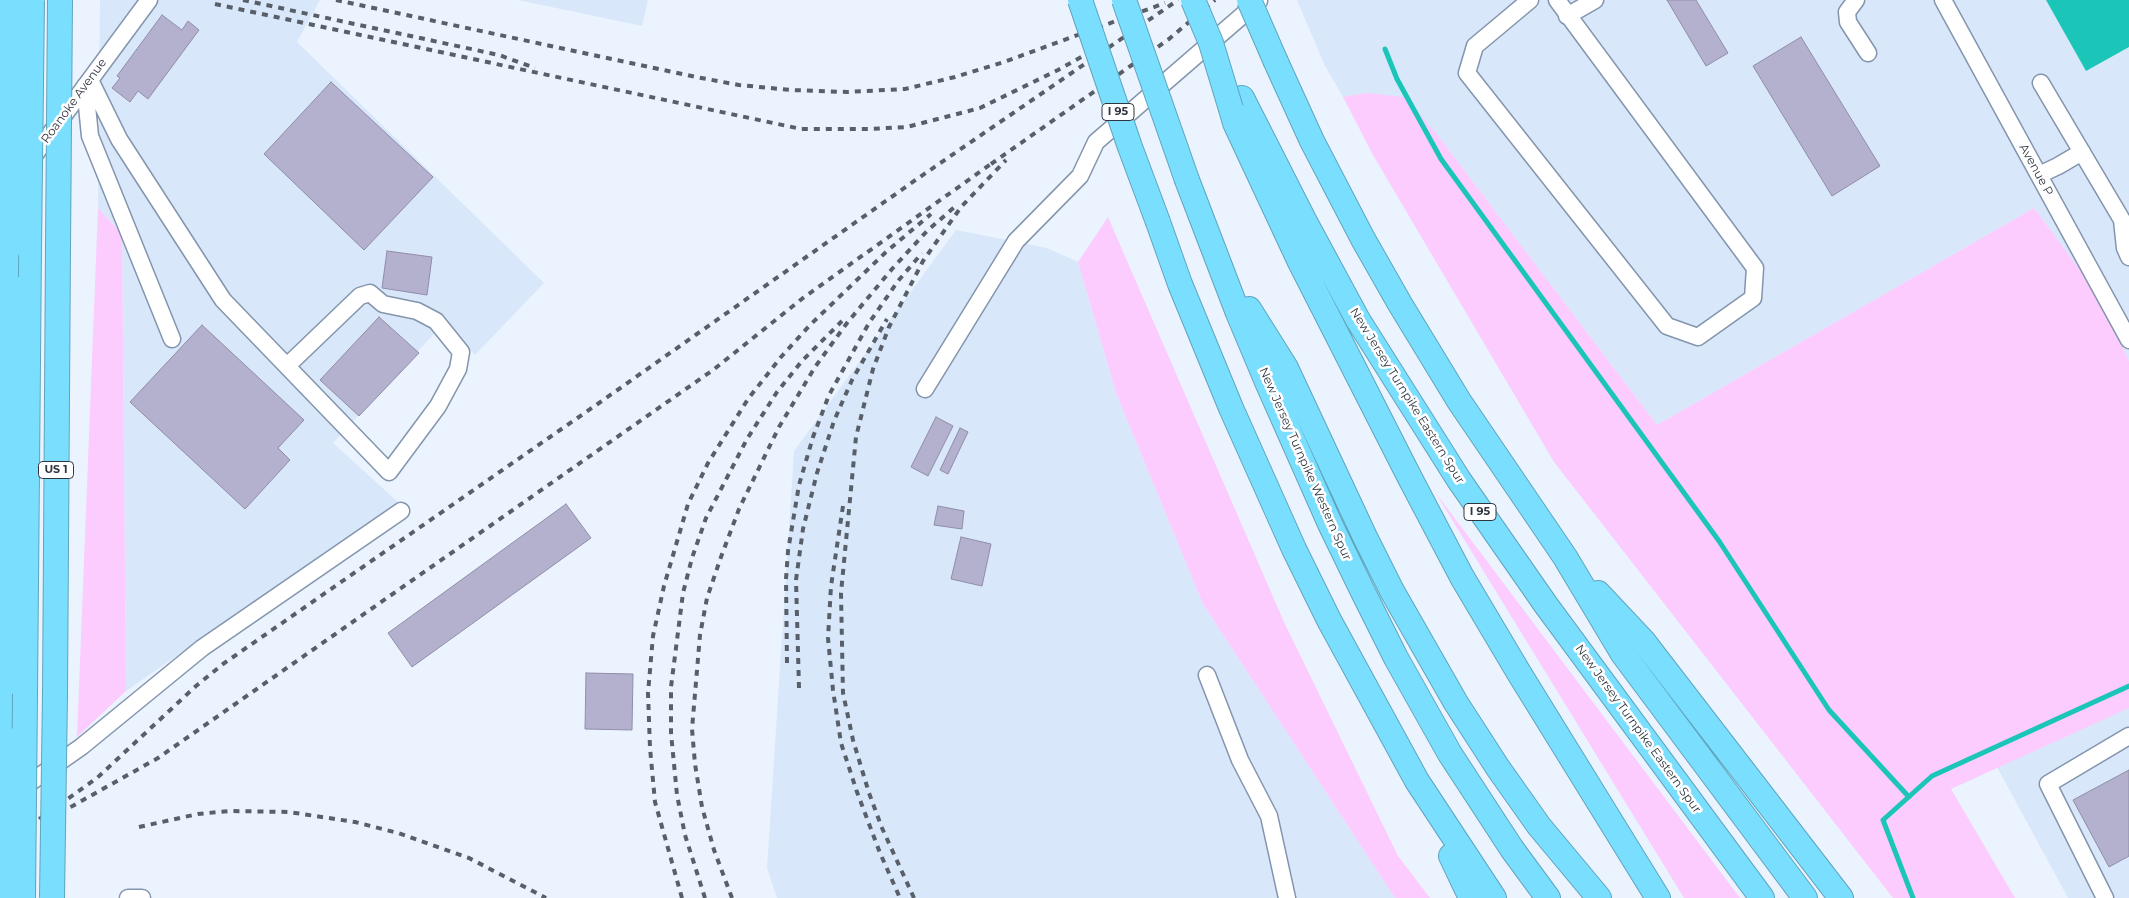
<!DOCTYPE html>
<html>
<head>
<meta charset="utf-8">
<style>
	body { margin:0 }
	canvas { display:block; background:#ebf3fe }
</style>
</head>
<body>
<canvas width="2129" height="898"></canvas>
<script>
const context = document.querySelector('canvas').getContext('2d');
context.lineJoin = 'round';
function paint(path, color) { context.fillStyle = color; context.fill(path, 'evenodd'); }
const toPath = rows => new Path2D(rows.map(r => 'M' + r).join(''));
function trace(path, color, width, dash) { context.strokeStyle = color; context.lineWidth = width; context.lineCap = dash ? 'butt' : 'round'; context.setLineDash(dash || []); context.stroke(path); }
function write(font, color, halo, rows, align = 'center') {
  context.font = font + ' Montserrat,sans-serif'; context.lineWidth = 5; context.setLineDash([]); context.textBaseline = 'middle'; context.strokeStyle = halo; context.fillStyle = color; for (const [text, x, y, turn = 0] of rows) {
    context.save(); context.translate(x, y); context.rotate((+turn || 0) * Math.PI / 180); context.textAlign = isNaN(turn) ? turn : align; if (halo) context.strokeText(text, 0, 0); context.fillText(text, 0, 0); context.restore();
  }
}
const built = toPath([
	[100,0,320,0,297,42,544,283,475,355,444,323,333,443,398,502,126,691,122,234,98,208],
	[518,0,648,0,642,26],
	[1297,0,2129,0,2129,361,2098,294,2034,208,1657,425,1439,137,1366,93,1343,97,1325,66],
	[956,230,1047,248,1078,262,1116,393,1203,604,1395,898,777,898,767,868,794,451],
	[2129,707,2129,898,2068,898,1997,767]
]);
const green = toPath([
	[1366,93,1405,97,1439,137,1657,425,2034,208,2098,294,2129,361,2129,708,1951,789,2015,898,1893,898,1554,462,1373,155,1343,97],
	[98,208,122,234,126,691,77,737],
	[1108,217,1284,622,1398,856,1430,898,1395,898,1203,604,1116,393,1078,262],
	[1435,492,1740,898,1684,898]
]);
const water = toPath([
	[2046,0,2129,0,2129,47,2086,71]
]);
const stream = toPath([
	[1385,49,1397,79,1441,159,1719,541,1829,710,1909,797],
	[1913,898,1883,820,1932,776,2129,686]
]);
const building = toPath([
	[1667,0,1696,0,1728,53,1706,66,1667,0],
	[162,15,182,30,188,21,199,30,148,99,138,91,130,102,112,88,120,78,117,76,162,15],
	[1801,37,1880,166,1832,196,1753,66,1801,37],
	[331,82,433,177,364,250,264,154,331,82],
	[387,251,432,257,427,295,382,288,387,251],
	[379,317,419,353,359,416,320,380,379,317],
	[202,325,304,420,278,448,290,460,245,509,130,402,202,325],
	[936,417,953,426,928,476,911,467,936,417],
	[960,428,968,432,948,474,940,470,960,428],
	[566,504,591,538,412,667,388,633,566,504],
	[938,506,964,511,962,529,934,525,938,506],
	[961,537,991,544,982,586,951,579,961,537],
	[586,673,633,674,632,730,585,729,586,673],
	[2129,770,2129,856,2109,867,2073,800,2129,770]
]);
const minor = toPath([
	[1530,0,1475,46,1467,73,1667,326,1698,337,1753,298,1755,268,1557,0],
	[1856,0,1847,12,1848,22,1868,53],
	[1943,0,2129,340],
	[1567,16,1595,0],
	[90,80,119,139,223,300,389,472,438,406,458,369,461,352,436,321,417,311,383,304,370,293,360,296,287,366],
	[2041,83,2122,220,2125,248,2129,257],
	[85,86,90,136,172,339],
	[30,161,149,0],
	[2039,175,2058,166,2082,152],
	[925,389,1016,241,1080,176,1096,142,1259,1],
	[1207,675,1240,760,1269,816,1287,898],
	[18,791,81,747,202,648,401,511],
	[128,898,142,898],
	[2105,898,2048,784,2129,736]
]);
const highway = toPath([
	[1276,62,1312,141,1363,239,1400,304,1459,401,1565,557,1623,654,1805,898],
	[1242,98,1304,220,1358,320,1459,480,1546,605,1762,898],
	[1231,109,1235,123,1299,260,1411,480,1462,577,1519,673,1658,898],
	[1187,180,1238,313,1267,382,1330,524,1363,592,1396,658,1450,754,1512,849,1548,898],
	[1158,222,1180,284,1231,408,1294,549,1329,620,1417,781,1494,898],
	[1249,309,1286,368,1365,537,1392,591,1456,703,1498,768,1539,826,1599,898],
	[1598,593,1644,642,1841,898],
	[25,694,29,249],
	[55,694,58,247],
	[2,735,6,277],
	[1451,856,1471,898]
]);
const rail = toPath([
	[243,0,499,55,535,68],
	[336,0,696,77,739,85,791,90,847,92,905,89,955,77,1004,62,1165,3],
	[215,4,801,129,868,129,907,127,980,108,1058,70,1092,51],
	[991,164,1169,39,1215,0],
	[843,506,831,586,828,638,833,690,841,743,857,792,880,853,900,898],
	[787,663,786,579,788,551,799,485,813,437,829,395,869,323,898,281,922,253],
	[799,688,796,580,803,529,817,473,834,421,852,380,887,319],
	[60,813,158,758,713,370,803,298,995,161],
	[139,827,198,814,229,811,289,812,355,822,398,833,469,858,546,898],
	[0,847,97,778,196,686,223,664,599,403,917,179,1178,0],
	[682,898,655,802,650,748,648,693,653,636,664,586,688,504,708,463,748,399,781,357,810,325,886,252,931,214],
	[705,898,685,835,677,795,671,733,671,687,683,593,692,558,706,518,747,439,777,392,802,361,842,321],
	[732,898,714,850,702,807,695,764,692,729,700,635,707,598,721,557,739,509,779,427,815,367,847,323,892,269,927,231,958,204],
	[914,898,882,828,869,793,853,740,843,693,841,593,856,437,873,369,889,327,923,261,961,207,1006,160]
]);
const highwayBridge = toPath([
	[1080,0,1130,147,1158,222],
	[1124,0,1187,180],
	[1193,0,1211,43,1231,109],
	[1249,0,1276,62],
	[58,247,60,0],
	[29,249,32,0],
	[6,277,8,0],
	[1,898,2,735],
	[23,898,25,694],
	[52,898,55,694]
]);
const shields = [
	[1118,112,32],
	[56,470,35],
	[1480,512,32]
];
const shieldNames = [
	["I 95",1118,112],
	["US 1",56,470],
	["I 95",1480,512]
];
const streetNames = [
	["Roanoke Avenue",74,101,-54],
	["Avenue P",2036,170,61],
	["New Jersey Turnpike Eastern Spur",1407,396,58],
	["New Jersey Turnpike Western Spur",1305,464,66],
	["New Jersey Turnpike Eastern Spur",1638,729,54]
];
paint(built, '#d9e7fa');
paint(green, '#fcccfe');
paint(water, '#1bc6b9');
trace(stream, '#1bc6b9', 5);
paint(building, '#b4b1ce');
trace(building, '#908da9', 1);
trace(minor, '#8395ad', 19);
trace(highway, '#60a4bc', 26);
trace(minor, '#fff', 16);
trace(highway, '#7adfff', 24);
trace(rail, '#585f69', 4, [6, 6]);
trace(highwayBridge, '#60a4bc', 26, []);
trace(highwayBridge, '#7adfff', 24);
for (const [x, y, w] of shields) { const box = new Path2D(); box.roundRect(x - w / 2, y - 8.5, w, 17, 4); context.fillStyle = '#fff'; context.fill(box); trace(box, '#2f3640', 1); }
write('bold 11px', '#2f3640', null, shieldNames);
write('12px', '#2f3640', '#fff', streetNames);
</script>
</body>
</html>
